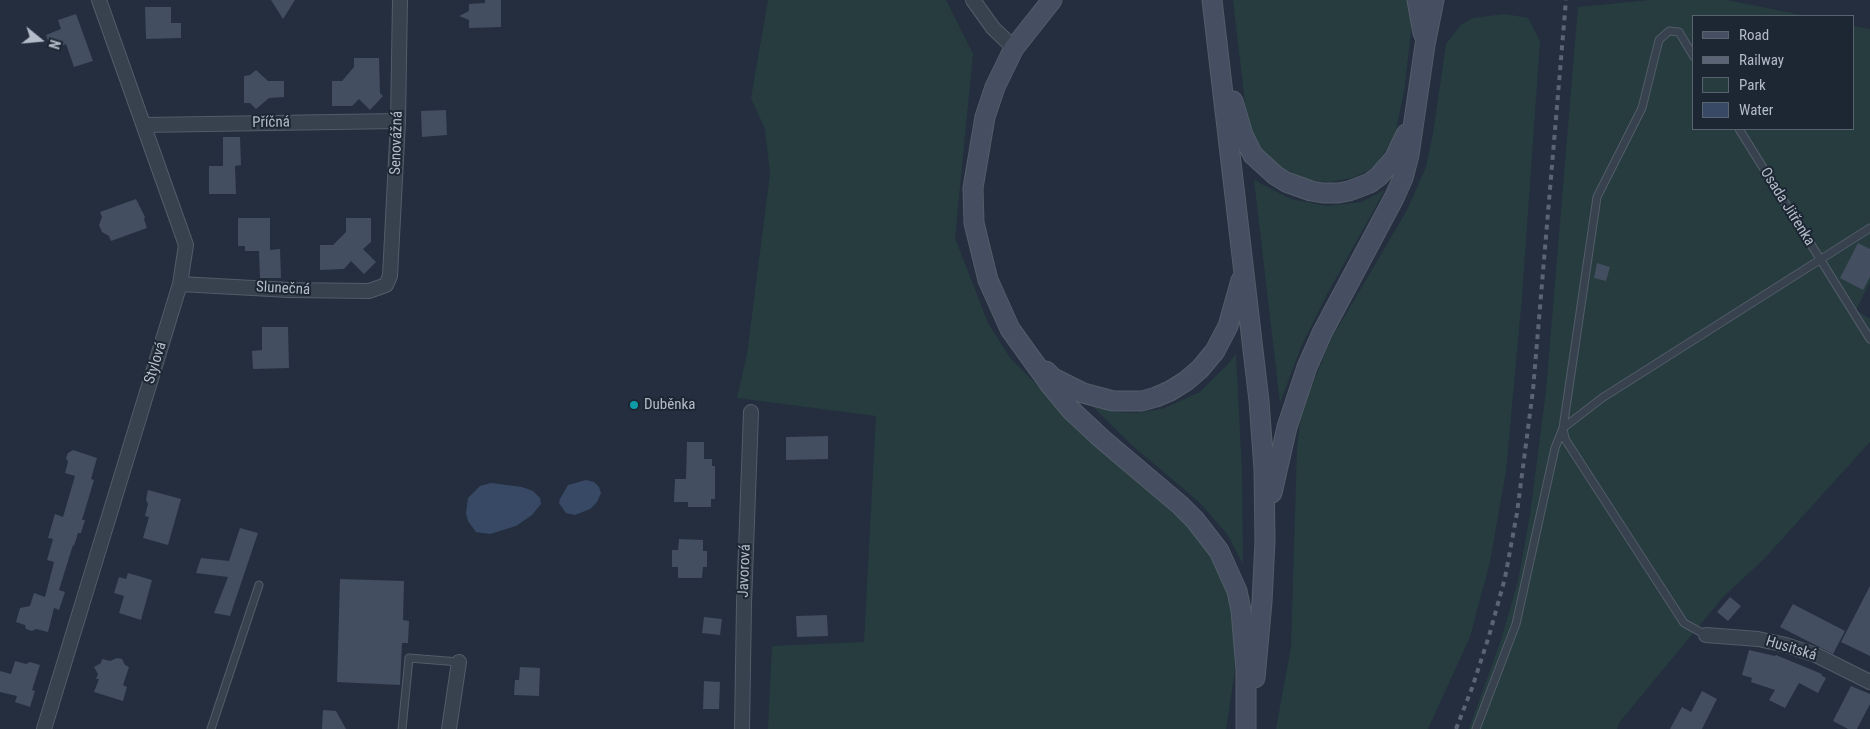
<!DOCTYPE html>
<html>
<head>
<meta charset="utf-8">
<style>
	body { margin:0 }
	#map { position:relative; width:1870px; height:729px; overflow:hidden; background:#242e3e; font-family:"Roboto Condensed",sans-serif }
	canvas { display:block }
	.legend { position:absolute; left:1692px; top:15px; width:162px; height:115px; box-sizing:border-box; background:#1d2633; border:1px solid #59626f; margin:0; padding:6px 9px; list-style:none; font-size:15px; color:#b4bcc9 }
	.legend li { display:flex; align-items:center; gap:10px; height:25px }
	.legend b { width:25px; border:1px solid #59626f }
	.north { position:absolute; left:15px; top:15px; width:50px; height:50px; -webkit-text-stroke:4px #1d2633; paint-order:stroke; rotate:107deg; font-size:14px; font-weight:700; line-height:20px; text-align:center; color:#b4bcc9 }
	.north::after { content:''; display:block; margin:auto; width:18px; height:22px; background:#b4bcc9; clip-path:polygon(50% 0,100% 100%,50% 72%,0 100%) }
</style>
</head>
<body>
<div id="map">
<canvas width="1870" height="729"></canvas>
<ul class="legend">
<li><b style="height:6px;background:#464f61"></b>Road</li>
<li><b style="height:6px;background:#5a6475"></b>Railway</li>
<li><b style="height:14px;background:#263c3f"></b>Park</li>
<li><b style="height:14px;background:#384966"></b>Water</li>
</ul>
<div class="north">N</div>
</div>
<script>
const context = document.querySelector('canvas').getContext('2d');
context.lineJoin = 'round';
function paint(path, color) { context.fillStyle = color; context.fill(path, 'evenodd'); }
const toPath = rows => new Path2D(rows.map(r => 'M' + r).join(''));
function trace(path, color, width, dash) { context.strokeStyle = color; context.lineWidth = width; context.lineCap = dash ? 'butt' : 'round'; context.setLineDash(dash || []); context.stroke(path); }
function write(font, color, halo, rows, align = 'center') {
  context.font = font + ' "Roboto Condensed",sans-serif'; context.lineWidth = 4; context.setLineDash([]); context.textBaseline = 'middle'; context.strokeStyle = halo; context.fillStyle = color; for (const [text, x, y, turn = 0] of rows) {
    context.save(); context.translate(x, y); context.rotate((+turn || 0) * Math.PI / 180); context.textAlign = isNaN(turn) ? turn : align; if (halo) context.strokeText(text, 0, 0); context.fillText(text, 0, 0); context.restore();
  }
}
const green = toPath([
	[768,0,946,0,973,54,955,238,988,323,1010,358,1103,451,1194,532,1211,556,1223,577,1234,621,1235,670,1226,729,768,729,772,646,864,642,876,416,737,398,747,354,770,174,765,129,751,98],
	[1233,0,1407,0,1413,15,1404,92,1395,134,1379,162,1366,172,1352,178,1329,182,1307,180,1272,162,1261,151,1247,120],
	[1650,0,1727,0,1806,16,1694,16,1694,129,1854,129,1854,26,1870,29,1870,282,1856,310,1870,319,1870,442,1764,559,1723,597,1619,723,1617,729,1469,729,1501,640,1518,581,1530,515,1546,391,1578,7],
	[1505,14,1528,18,1540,41,1522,297,1506,471,1490,562,1470,637,1428,729,1276,729,1291,647,1297,448,1301,413,1330,341,1407,210,1426,167,1433,133,1446,44,1461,25,1473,18],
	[1254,180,1291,199,1326,206,1361,202,1385,190,1326,296,1301,347,1280,403],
	[1236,354,1242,472,1243,564,1227,534,1200,503,1134,447,1088,402,1113,412,1137,413,1162,409,1200,392,1227,365]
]);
const water = toPath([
	[586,480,594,482,599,487,601,493,597,502,590,509,575,515,566,513,559,503,560,499,568,485],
	[491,483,522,487,533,491,540,498,541,504,532,515,516,526,490,534,476,532,468,521,466,513,468,498,480,486]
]);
const building = toPath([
	[271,0,295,0,283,19],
	[485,0,501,0,501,27,469,28,469,20,459,16,469,11,469,4,485,3],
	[145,7,171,7,171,23,181,23,181,38,146,39],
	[76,14,93,61,74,67,66,44,51,49,46,35,61,29,58,20],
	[354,58,379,58,380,93,383,96,370,110,359,99,352,106,332,106,332,81,342,81,354,67],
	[256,70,268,81,284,81,284,97,269,98,256,109,250,103,244,103,244,76,250,75],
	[446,110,447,135,422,137,421,111],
	[223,137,240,137,241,165,235,166,236,194,209,194,209,166,223,166],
	[136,199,145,217,144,219,147,228,111,241,109,236,102,232,99,225,102,217,100,212],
	[238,218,270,218,270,250,280,249,281,278,260,278,259,251,245,251,245,246,238,246],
	[346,218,371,218,371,242,363,249,376,262,364,274,351,261,344,269,320,270,320,245,333,245,346,232],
	[1858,243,1870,249,1870,277,1863,290,1840,278],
	[1597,263,1610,267,1606,281,1594,278],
	[262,327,288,327,289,368,253,369,252,351,262,350],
	[828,436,828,459,786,460,786,437],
	[687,442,704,442,704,459,712,459,712,466,715,466,715,499,711,499,711,507,688,507,688,502,674,502,675,479,686,479],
	[73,450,97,458,91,479,94,480,82,520,85,520,81,533,78,533,74,546,73,545,59,590,65,592,59,610,54,608,48,632,36,629,32,631,26,629,25,625,16,622,20,608,30,606,34,593,45,597,54,562,47,560,53,539,48,538,55,514,63,517,75,476,65,473,68,462,66,458,68,453],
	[148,490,181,499,168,545,143,538,149,517,145,516,148,504,146,500],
	[240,528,258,533,230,616,214,613,228,577,196,573,201,558,229,561],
	[679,539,703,540,703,551,707,551,707,567,703,567,702,578,678,578,678,567,672,567,672,550,678,550],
	[128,573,152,580,141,620,119,613,124,596,114,593,119,577,126,579],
	[340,579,404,581,403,620,409,621,408,643,402,643,400,685,337,682],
	[1870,586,1870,656,1841,642],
	[1730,597,1741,606,1728,621,1717,612],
	[1793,604,1845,631,1833,654,1780,627],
	[827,615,828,636,797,637,796,616],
	[704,617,722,619,720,635,702,633],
	[1749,650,1775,656,1776,655,1822,674,1821,675,1826,678,1818,693,1799,683,1785,708,1769,700,1775,690,1751,682,1752,678,1742,675],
	[117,658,122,659,125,665,129,667,123,685,127,687,123,701,94,692,99,679,96,679,98,674,94,667,101,663,102,659,110,661],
	[15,661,26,664,30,662,40,665,32,690,35,691,30,707,15,702,17,696,0,692,0,671,11,674],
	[520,667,540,668,539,696,514,695,515,680,519,680],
	[704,681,720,682,719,709,703,709],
	[1851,686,1870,694,1870,704,1857,729,1848,729,1833,721],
	[1702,691,1717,699,1702,729,1670,729,1682,707,1691,712],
	[323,710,336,711,346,729,322,729]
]);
const lane = toPath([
	[1739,129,1870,339],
	[1706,635,1684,623,1565,439,1563,428,1602,398,1870,228],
	[211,729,259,585],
	[402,729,409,658,459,662],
	[1476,729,1516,624,1555,448,1563,428,1597,197,1642,108,1659,40,1669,31,1679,32,1694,57]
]);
const street = toPath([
	[973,0,993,28,1014,48],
	[144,125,398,121],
	[180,284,289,290,369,291,386,285,390,276,398,121,400,0],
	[1706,635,1758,639,1786,645,1816,655,1870,682],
	[44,729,180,284,186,245,99,0],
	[449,729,459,662],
	[742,729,744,604,751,412]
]);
const secondary = toPath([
	[1052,0,1014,48,995,87,985,117,973,188,974,223,988,280,1010,329,1051,386,1071,410,1102,439,1180,505,1195,520,1219,551,1237,591,1241,610,1246,670,1246,729],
	[1212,0,1259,401,1264,469,1265,541,1262,602,1255,678],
	[1417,0,1423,33],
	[1233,101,1243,135,1253,155,1275,175,1286,182,1311,191,1323,193,1338,193,1349,191,1370,183,1379,176,1394,159,1406,134],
	[1046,371,1053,378,1083,393,1113,401,1142,401,1156,397,1170,391,1186,381,1200,369,1215,351,1228,326,1241,280],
	[1272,493,1287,427,1307,367,1322,333,1394,198,1403,178,1409,155,1425,45,1434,0]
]);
const rail = toPath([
	[1456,729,1472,688,1489,636,1505,578,1517,513,1533,390,1566,0]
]);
const markers = [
	[634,405,5,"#0f9aa8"]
];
const streetNames = [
	["Příčná",271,123,-1],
	["Senovážná",397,143,-88],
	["Osada Jitřenka",1787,207,58],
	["Slunečná",283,289,3],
	["Stylová",156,363,-73],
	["Javorová",745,571,-88],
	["Husitská",1791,649,17]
];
const poiNames = [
	["Duběnka",644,405]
];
paint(green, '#263c3f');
paint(water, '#384966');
paint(building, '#434e60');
trace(lane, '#535c69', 9);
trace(street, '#535c69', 16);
trace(secondary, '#535c69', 21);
trace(lane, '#38414e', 7);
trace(street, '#38414e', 14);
trace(secondary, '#464f61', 19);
trace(rail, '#5a6475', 4, [5, 5]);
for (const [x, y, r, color] of markers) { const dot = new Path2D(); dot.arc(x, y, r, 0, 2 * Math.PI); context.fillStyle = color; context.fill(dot); trace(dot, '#1d2633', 2); }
write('15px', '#b4bcc9', '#1d2633', streetNames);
write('15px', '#b4bcc9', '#1d2633', poiNames, 'left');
</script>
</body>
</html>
